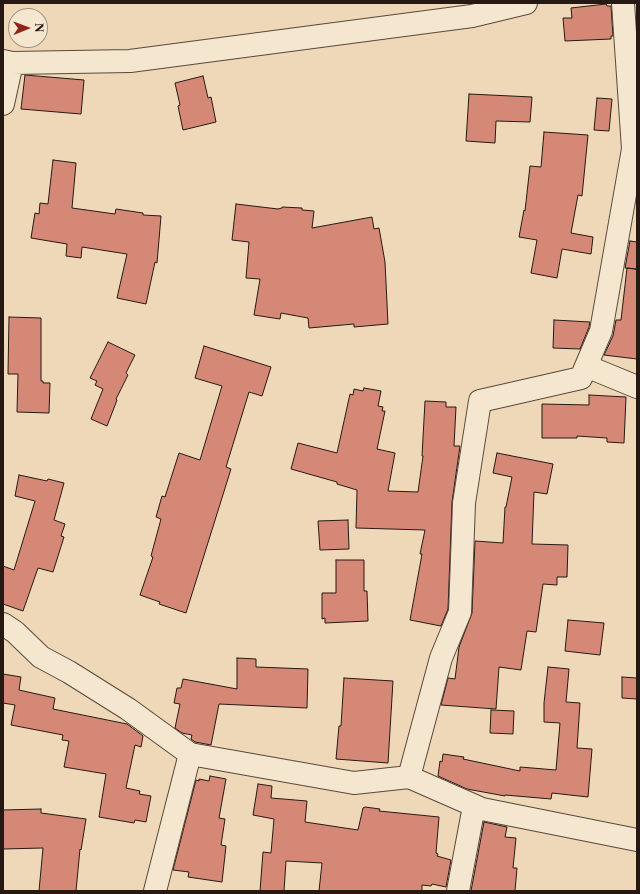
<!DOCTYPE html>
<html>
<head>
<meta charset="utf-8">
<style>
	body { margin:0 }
	#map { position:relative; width:640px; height:894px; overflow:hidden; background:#efd8b7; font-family:"Libre Caslon Text",serif }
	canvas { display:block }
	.frame { position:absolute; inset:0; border:4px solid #261914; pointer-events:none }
	.north { position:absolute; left:8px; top:8px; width:40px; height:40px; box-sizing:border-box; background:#f5e6d0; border:1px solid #a29485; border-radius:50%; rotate:89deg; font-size:11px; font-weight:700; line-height:16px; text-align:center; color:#261914 }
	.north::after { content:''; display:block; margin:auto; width:14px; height:18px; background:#8f2418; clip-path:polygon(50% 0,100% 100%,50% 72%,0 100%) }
</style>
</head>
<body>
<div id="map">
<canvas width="640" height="894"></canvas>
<div class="frame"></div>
<div class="north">N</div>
</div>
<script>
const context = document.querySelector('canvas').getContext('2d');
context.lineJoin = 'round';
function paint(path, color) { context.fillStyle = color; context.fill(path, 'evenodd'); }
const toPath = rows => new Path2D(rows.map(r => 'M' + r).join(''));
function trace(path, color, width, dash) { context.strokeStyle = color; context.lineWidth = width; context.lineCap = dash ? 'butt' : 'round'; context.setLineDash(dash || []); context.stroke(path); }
const building = toPath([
	[606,4,607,6,611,6,613,36,611,36,611,39,565,41,563,18,572,18,571,8,606,4],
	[25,75,84,80,81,114,21,109,25,75],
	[203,76,208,98,211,97,216,122,183,130,178,106,180,105,175,83,203,76],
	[469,94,532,97,530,122,496,121,495,143,466,141,469,94],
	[597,98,612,99,609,131,594,130,597,98],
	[544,132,588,135,582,196,578,195,571,233,593,237,591,254,562,249,557,278,531,273,537,240,519,237,524,210,525,211,530,166,541,167,544,132],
	[53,160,76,163,72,208,115,214,116,209,143,213,143,215,161,216,157,263,155,262,146,304,117,298,127,254,82,247,81,258,66,256,67,244,31,238,35,213,39,214,40,203,48,204,53,160],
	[236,204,278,209,282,208,282,207,302,208,302,210,314,211,312,228,372,217,374,229,379,228,385,262,388,324,354,327,354,324,309,328,308,318,281,313,280,319,254,315,260,279,246,278,249,242,232,240,236,204],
	[630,241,637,242,637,359,604,355,613,336,616,320,621,320,627,268,636,269,625,268,630,241],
	[9,317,41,318,41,381,43,381,43,383,50,383,49,413,17,412,18,374,8,374,9,317],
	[554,320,590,322,589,327,580,349,553,348,554,320],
	[108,342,135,355,126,373,128,375,116,399,117,400,107,426,91,419,103,389,95,385,97,381,90,378,108,342],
	[204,346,271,367,262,396,249,392,226,467,231,469,186,613,159,604,160,602,140,595,153,557,151,556,161,519,156,517,162,496,165,497,179,453,200,460,222,386,195,378,204,346],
	[364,388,381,391,378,406,383,407,382,411,385,411,377,449,395,453,388,491,418,492,423,456,422,456,425,401,446,402,446,407,456,407,454,446,460,446,452,502,448,609,441,626,410,620,422,554,420,554,425,530,356,528,357,490,337,484,337,482,291,469,298,443,337,453,350,394,353,395,354,389,363,391,364,388],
	[589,395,626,397,624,443,607,442,607,438,577,436,577,438,542,438,542,404,589,405,589,395],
	[497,453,553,464,547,494,534,492,532,544,568,545,567,577,557,577,557,585,543,584,536,632,527,631,521,670,499,667,496,709,441,705,448,678,455,679,459,647,472,613,475,541,503,543,505,507,506,507,512,477,493,473,497,453],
	[19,475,47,481,48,479,64,483,54,520,65,524,61,536,64,537,53,572,38,568,23,611,3,604,3,566,14,570,35,501,15,496,19,475],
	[348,520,349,549,320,550,318,521,348,520],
	[336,560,364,560,364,591,367,591,368,621,325,623,325,618,322,619,322,593,336,593,336,560],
	[568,620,604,623,600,655,565,651,568,620],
	[237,658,256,659,256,667,308,669,307,708,219,704,211,745,195,742,191,739,192,735,182,733,175,728,180,704,174,703,177,688,181,688,183,679,237,689,237,658],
	[548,667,569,669,566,702,580,703,577,748,592,749,588,797,552,793,551,799,505,795,505,796,467,789,438,776,440,761,442,762,443,754,464,757,463,759,520,771,520,767,556,770,560,723,544,722,544,703,548,667],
	[3,674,21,677,19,690,55,698,53,709,127,724,143,736,141,747,135,745,126,788,140,791,139,794,151,796,146,822,135,820,134,823,99,817,106,774,64,767,69,741,62,740,63,735,11,725,15,705,3,703,3,674],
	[622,677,637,678,637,699,622,698,622,677],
	[344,678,393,681,388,763,336,759,339,726,341,726,344,678],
	[491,710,514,711,513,734,490,733,491,710],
	[210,776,226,779,219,818,225,819,221,845,226,846,222,882,188,877,189,872,173,870,196,780,199,781,199,779,209,781,210,776],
	[258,784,272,786,271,798,307,801,305,822,358,830,363,808,365,807,380,809,379,811,439,817,436,853,438,854,437,856,451,860,446,887,432,884,431,886,422,885,422,891,319,891,322,863,286,861,284,891,260,891,263,852,271,853,274,819,253,815,258,784],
	[41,809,41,813,86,819,81,850,80,849,76,891,39,891,43,848,3,849,3,810,41,809],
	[484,822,507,827,505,837,516,838,513,868,517,868,515,891,471,891,484,822]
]);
const minor = toPath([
	[3,61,12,63,130,61,472,16,526,3],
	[3,104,12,63],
	[586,366,637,387],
	[3,624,15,632,41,657,69,672,128,709,190,754],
	[409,777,441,658,460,612,464,503,480,401,581,378,601,331,633,149,623,3],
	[155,891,190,754,354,783,409,777,482,809,637,840],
	[458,891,474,806]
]);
paint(building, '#d68876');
trace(building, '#261914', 1);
trace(minor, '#58493d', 24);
trace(minor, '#f5e6d0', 22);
</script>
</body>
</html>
